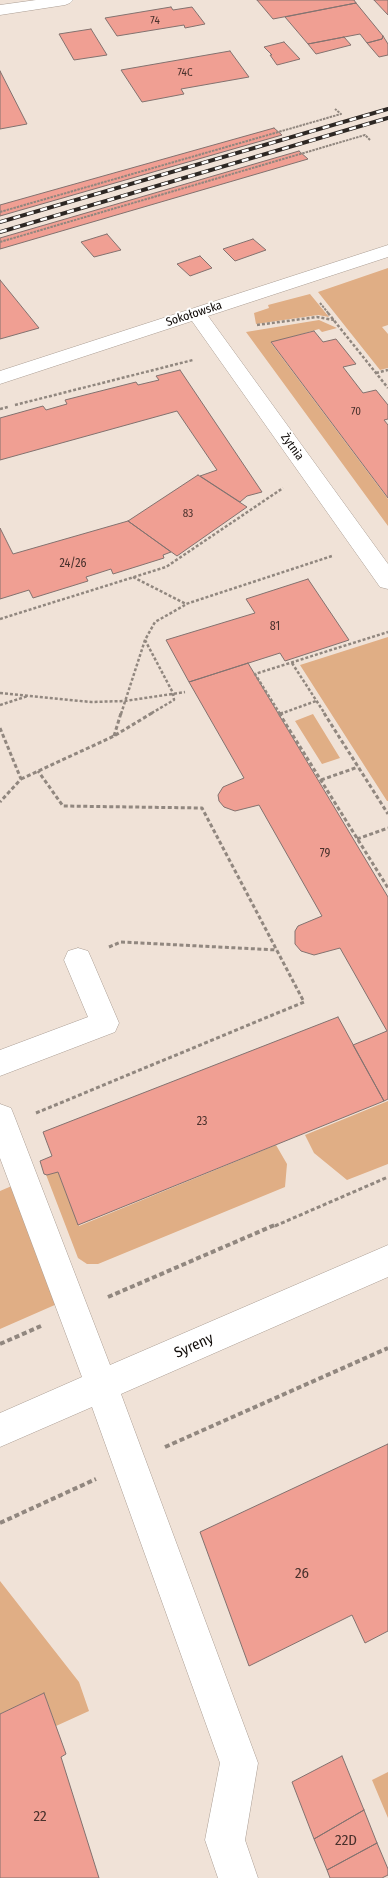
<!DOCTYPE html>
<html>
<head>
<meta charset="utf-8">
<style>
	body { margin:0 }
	canvas { display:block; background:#f0e2d7 }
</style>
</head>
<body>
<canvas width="388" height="1878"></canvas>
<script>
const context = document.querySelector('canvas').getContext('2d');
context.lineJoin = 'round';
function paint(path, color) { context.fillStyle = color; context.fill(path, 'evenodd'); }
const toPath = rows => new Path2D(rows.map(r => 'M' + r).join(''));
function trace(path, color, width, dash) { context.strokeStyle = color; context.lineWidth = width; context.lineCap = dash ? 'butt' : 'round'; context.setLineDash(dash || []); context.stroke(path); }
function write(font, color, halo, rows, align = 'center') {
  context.font = font + ' "Fira Sans Condensed",sans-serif'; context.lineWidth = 4; context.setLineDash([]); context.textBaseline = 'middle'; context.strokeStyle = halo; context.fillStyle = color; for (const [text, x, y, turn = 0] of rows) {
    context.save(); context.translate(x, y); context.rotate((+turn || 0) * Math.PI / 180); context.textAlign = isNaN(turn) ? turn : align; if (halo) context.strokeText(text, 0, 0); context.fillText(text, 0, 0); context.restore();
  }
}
const green = toPath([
	[388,268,388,325,382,327,388,334,388,368,380,370,318,292],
	[310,294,329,317,318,315,256,324,254,313,269,308,268,305],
	[319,320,337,328,322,332,319,329,271,343,388,499,388,526,246,332],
	[388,637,388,801,387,801,300,665],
	[313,714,340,758,322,764,295,721],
	[388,1101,388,1164,347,1180,314,1153,305,1135],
	[276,1145,287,1164,285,1187,98,1264,87,1264,78,1258,45,1172,56,1167,79,1226],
	[14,1185,57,1304,0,1329,0,1191],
	[0,1581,79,1682,89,1711,56,1726,44,1693,0,1714],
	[388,1772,388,1818,372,1780]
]);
const building = toPath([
	[257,0,354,0,356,3,273,19,257,0],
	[374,0,388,0,388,15,374,0],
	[356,3,383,36,382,39,367,43,360,34,308,44,285,17,356,3],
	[171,7,173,10,192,7,205,24,185,28,184,25,117,36,105,18,171,7],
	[91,29,107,55,74,60,59,34,91,29],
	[383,36,388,44,388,55,379,57,367,43,382,39,383,36],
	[344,37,351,45,316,54,308,44,344,37],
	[284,42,300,59,277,65,270,55,272,55,264,47,284,42],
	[230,51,249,77,181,89,184,94,142,102,121,70,230,51],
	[0,71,27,124,0,129,0,71],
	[274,128,282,135,0,216,0,205,274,128],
	[299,151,308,159,0,249,0,238,299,151],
	[107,234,121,250,94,257,81,242,107,234],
	[253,239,266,250,235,261,223,249,253,239],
	[200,256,212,268,190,276,177,264,200,256],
	[0,280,39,328,0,339,0,280],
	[314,331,323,342,336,339,356,364,343,367,363,393,376,390,388,405,388,419,384,420,388,425,388,498,271,342,314,331],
	[180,370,262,492,247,496,240,502,200,476,217,470,177,411,0,460,0,418,43,406,46,410,67,404,65,400,136,382,138,385,159,380,156,376,180,370],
	[198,475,247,507,177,556,128,521,198,475],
	[128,521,171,552,163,555,164,558,113,574,111,569,86,577,88,581,33,598,29,590,0,599,0,528,13,554,128,521],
	[308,579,349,640,285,661,280,653,189,682,166,640,255,613,246,599,308,579],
	[248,663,388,897,388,1099,384,1101,353,1045,387,1031,340,948,314,955,301,951,295,944,295,931,298,926,322,916,259,805,235,811,224,807,219,801,218,795,223,787,244,778,189,682,248,663],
	[338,1017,384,1101,78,1225,58,1172,47,1175,44,1174,40,1161,52,1156,43,1132,338,1017],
	[388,1444,388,1631,365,1643,352,1615,249,1666,200,1532,388,1444],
	[44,1693,66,1754,61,1757,99,1878,0,1878,0,1714,44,1693],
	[342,1756,364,1810,314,1839,292,1782,342,1756],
	[364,1810,377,1843,327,1870,314,1839,364,1810],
	[377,1843,388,1869,388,1875,382,1878,330,1878,327,1870,377,1843]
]);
const pathFar3 = toPath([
	[0,212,341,114,335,109],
	[0,242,365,135,370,140],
	[320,303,329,314]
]);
const pathFar2 = toPath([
	[328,313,388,388],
	[257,325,317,317,334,320],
	[376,373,388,370],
	[15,405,193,360],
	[0,409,8,407],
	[133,577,186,604,332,556],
	[0,619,166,567,283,488],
	[145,640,173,693,174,700,150,714],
	[292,663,325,714],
	[0,693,91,702,125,701,185,692],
	[0,705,28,696],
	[121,714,145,640,155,622,185,605],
	[280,714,255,674,388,632],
	[280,714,316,701]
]);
const pathFar1 = toPath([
	[279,713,388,888],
	[324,713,388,814],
	[280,714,283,713],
	[0,728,21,779,0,802],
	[114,736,121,713],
	[21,779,114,736,152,713],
	[321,780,358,767],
	[357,839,388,828],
	[109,947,121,942,277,950],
	[36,1113,304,1002,202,808,63,806,38,771],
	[275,1226,388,1177]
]);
const path = toPath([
	[108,1297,277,1224],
	[0,1344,41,1326],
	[165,1447,388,1348],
	[0,1523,96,1479]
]);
const minor = toPath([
	[36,0,73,0,70,3,65,5,0,15,0,5,36,0],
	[388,245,388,257,208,316,388,564,388,589,380,587,192,321,0,384,0,371,388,245],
	[78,948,88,951,92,960,119,1023,115,1032,0,1076,0,1050,88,1017,64,960,68,951,78,948],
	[0,1104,11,1108,15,1118,110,1365,388,1245,388,1277,121,1394,258,1763,245,1840,258,1878,218,1878,205,1840,220,1763,92,1407,0,1447,0,1413,82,1377,0,1158,0,1104]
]);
const rail = toPath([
	[0,222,388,109],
	[0,232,388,118]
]);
const farNumbernames = [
	["74",155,21],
	["74C",185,73],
	["70",356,412],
	["83",188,514]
];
const farStreetnames = [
	["Sokołowska",194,314,-18],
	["Żytnia",292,447,54]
];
const numberNames = [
	["24/26",73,564],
	["81",275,627],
	["79",325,854],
	["23",202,1122]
];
const streetNames = [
	["Syreny",194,1346,-24]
];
const nearNumbernames = [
	["26",302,1574],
	["22",40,1817],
	["22D",346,1841]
];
paint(green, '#e0ae85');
paint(building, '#f09f93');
trace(building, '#83726f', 1);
trace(minor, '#ab9e94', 1);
trace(pathFar3, '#91877f', 2, [2.5, 1]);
trace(pathFar2, '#91877f', 2.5, [3, 2]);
trace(pathFar1, '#91877f', 3, [4, 2.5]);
trace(path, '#91877f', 4, [5, 3]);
paint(minor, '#fff');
trace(rail, '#2e2824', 4);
trace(rail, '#fff', 2.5, [7]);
write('11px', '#49312c', null, farNumbernames);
write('12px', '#110c09', '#fff', farStreetnames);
write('12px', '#49312c', null, numberNames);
write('15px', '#110c09', '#fff', streetNames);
write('15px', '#49312c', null, nearNumbernames);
</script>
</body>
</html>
